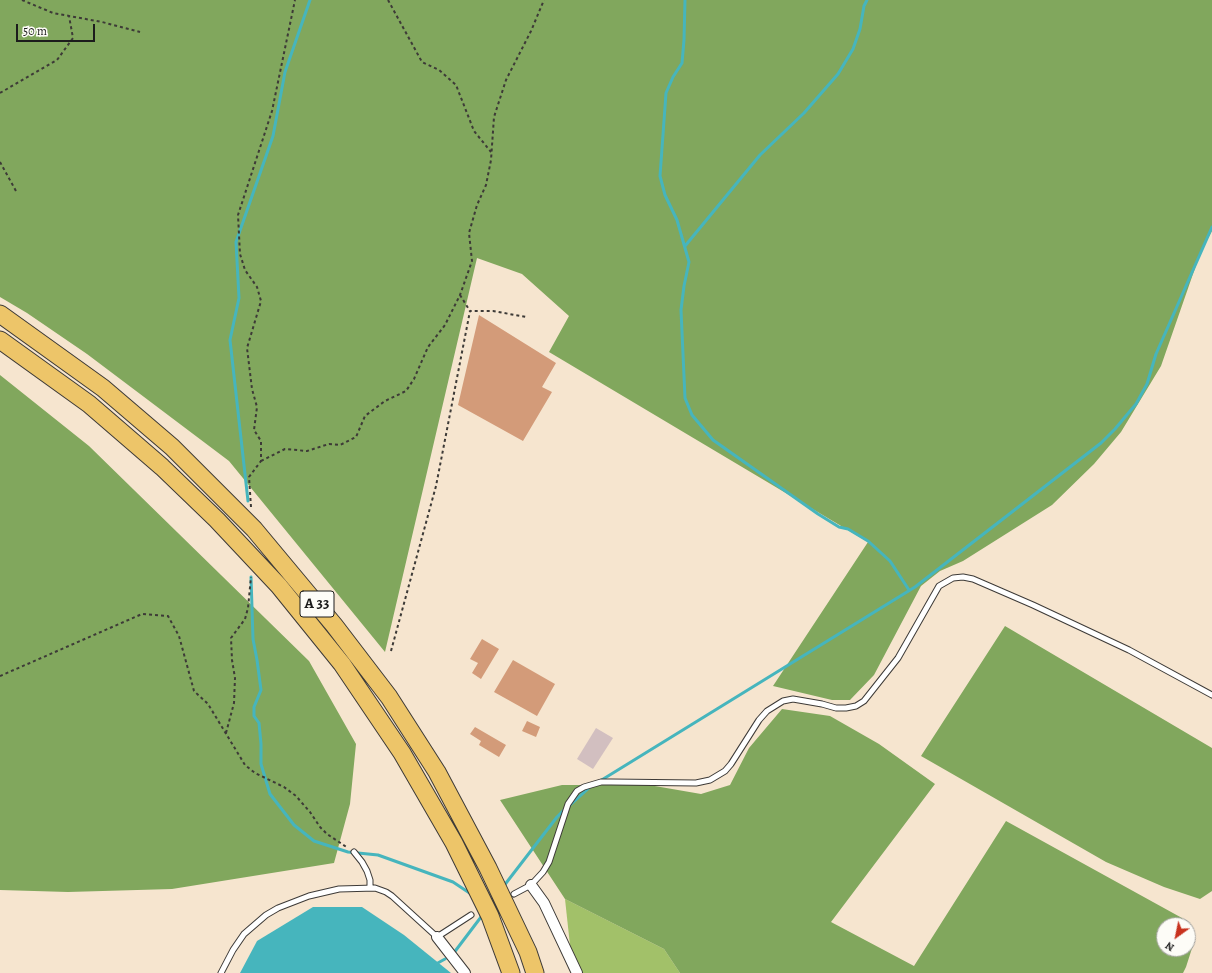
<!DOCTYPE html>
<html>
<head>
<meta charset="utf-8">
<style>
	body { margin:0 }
	#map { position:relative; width:1212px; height:973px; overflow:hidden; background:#f6e5cf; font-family:Alegreya,serif }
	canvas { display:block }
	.north { position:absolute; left:1156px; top:917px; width:40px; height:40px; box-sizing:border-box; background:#fdfcf7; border:1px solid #a3a29f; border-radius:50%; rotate:213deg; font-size:11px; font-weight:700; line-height:16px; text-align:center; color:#1c1c1c }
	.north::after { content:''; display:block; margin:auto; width:14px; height:18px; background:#c8321e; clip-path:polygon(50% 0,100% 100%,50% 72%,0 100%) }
	.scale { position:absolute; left:16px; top:24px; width:79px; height:18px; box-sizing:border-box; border:2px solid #1c1c1c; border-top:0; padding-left:5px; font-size:12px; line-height:14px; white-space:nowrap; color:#1c1c1c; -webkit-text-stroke:3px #fdfcf7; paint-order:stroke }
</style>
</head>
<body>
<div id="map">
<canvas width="1212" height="973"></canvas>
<div class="north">N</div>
<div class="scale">50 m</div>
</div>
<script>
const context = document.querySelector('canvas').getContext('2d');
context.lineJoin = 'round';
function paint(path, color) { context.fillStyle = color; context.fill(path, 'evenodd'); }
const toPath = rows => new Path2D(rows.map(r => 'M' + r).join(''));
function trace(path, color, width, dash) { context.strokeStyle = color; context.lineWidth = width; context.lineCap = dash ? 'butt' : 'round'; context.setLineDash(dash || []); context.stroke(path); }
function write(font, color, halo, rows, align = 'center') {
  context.font = font + ' Alegreya,serif'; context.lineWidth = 3; context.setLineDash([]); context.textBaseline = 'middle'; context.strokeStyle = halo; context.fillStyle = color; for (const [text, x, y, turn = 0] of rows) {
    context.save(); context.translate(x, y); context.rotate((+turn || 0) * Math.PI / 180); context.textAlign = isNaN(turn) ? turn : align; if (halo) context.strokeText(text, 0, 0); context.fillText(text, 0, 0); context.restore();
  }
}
const industrial = toPath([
	[596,728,613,738,593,769,577,759]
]);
const green = toPath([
	[565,899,664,949,680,973,573,973]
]);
const forest = toPath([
	[0,0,1212,0,1212,231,1201,251,1161,366,1121,432,1094,464,1052,505,963,561,940,571,921,586,874,675,850,700,832,700,773,686,868,542,549,352,569,316,522,274,477,258,385,652,229,461,87,354,27,313,0,297],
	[0,375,89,446,309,661,356,744,350,804,334,863,172,889,68,892,0,890],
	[1005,626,1212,748,1212,891,1200,899,1164,887,1106,862,921,756],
	[782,709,830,716,879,744,935,784,831,922,914,966,1006,821,1182,918,1186,925,1164,925,1164,949,1188,949,1188,930,1194,942,1186,967,1183,973,680,973,664,949,565,899,500,800,562,785,649,785,701,794,730,785,749,748]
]);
const water = toPath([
	[313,907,362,907,404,935,451,973,240,973,257,941]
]);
const stream = toPath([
	[685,0,684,40,682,63,673,77,666,93,660,176,665,195,677,220,689,262,684,286,681,310,685,398,692,415,713,440,818,514,839,527,848,529,868,541,890,561,909,590],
	[685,246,760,155,804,113,838,74,853,49,860,29,864,6,867,0],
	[248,501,230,340,239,298,236,242,273,136,285,72,310,0],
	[251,577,253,639,257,660,261,690,254,707,254,716,259,723,261,744,261,764,270,794,294,825,314,841,348,852,378,855,453,882,471,894],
	[600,781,915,587,1101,443,1115,429,1136,404,1147,384,1156,354,1212,227],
	[569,806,590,787],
	[503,887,557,817,565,809],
	[453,954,481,917],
	[436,964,445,959]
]);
const building = toPath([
	[479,315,556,363,542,387,552,392,523,441,458,405],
	[482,639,499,649,481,679,472,673,478,663,470,659],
	[513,660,555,684,537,716,494,692],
	[527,721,540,727,536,737,522,731],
	[475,727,506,745,499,757,479,745,481,741,470,734]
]);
const path = toPath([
	[22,0,53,13,102,22,140,32],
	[388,0,422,62,439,70,456,85,474,131,491,152],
	[0,93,57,60,73,38,69,16],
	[0,162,16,191],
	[460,295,470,311],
	[261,461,285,449,307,451,329,444,340,445,356,437,365,416,385,401,406,391,414,379,428,347,445,325,460,295,472,261,469,233,477,205,486,185,491,160,494,117,506,80,531,31,544,0],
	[251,507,249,477,261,461,261,441,254,430,257,407,252,389,247,348,261,301,257,287,245,270,240,254,238,215,272,111,295,0],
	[391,651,436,486,470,311,493,311,526,317],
	[0,676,142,614,168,616,179,636,194,691,208,704,245,765,255,773,284,787,296,796,310,812,320,827,327,834,348,848],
	[226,733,234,703,235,678,232,660,231,638,245,619,248,608,251,577]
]);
const service = toPath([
	[354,852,362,862,367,871,370,880,370,888],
	[514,894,531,885,543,872,549,862,568,804,577,791,584,787,601,782,611,782,696,783,710,780,725,771,731,764,759,720,767,711,783,701,793,699,822,704,836,708,846,708,856,706,864,701,898,658,939,586,953,578,963,577,973,579,1033,605,1129,650,1212,695],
	[221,973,233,950,244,934,266,915,278,908,309,896,339,889,375,888,386,892,392,896,437,937,471,915]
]);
const minor = toPath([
	[531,885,544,903,577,973],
	[437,937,465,973]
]);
const motorway = toPath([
	[0,314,103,388,172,447,254,529,334,625,389,697,437,772,488,868,528,952,535,973],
	[0,340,89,404,162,467,217,520,279,586,342,664,402,753,454,843,490,916,511,973]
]);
const shields = [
	[317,604,34]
];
const shieldNames = [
	["A 33",317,604]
];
paint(industrial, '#d2bfc0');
paint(green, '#a2c169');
paint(forest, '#81a75d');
paint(water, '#46b5bd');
trace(stream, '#46b5bd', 3);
paint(building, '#d39b79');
trace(service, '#3d3a37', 7);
trace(minor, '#3d3a37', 12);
trace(motorway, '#3d3a37', 19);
trace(path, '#3d3a37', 2, [3, 3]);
trace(service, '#fff', 5);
trace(minor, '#fff', 10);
trace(motorway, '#edc569', 17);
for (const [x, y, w] of shields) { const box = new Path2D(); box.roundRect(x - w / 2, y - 13, w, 26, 3); context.fillStyle = '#fdfcf7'; context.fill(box); trace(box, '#1c1c1c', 1); }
write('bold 15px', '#1c1c1c', null, shieldNames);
</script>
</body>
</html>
